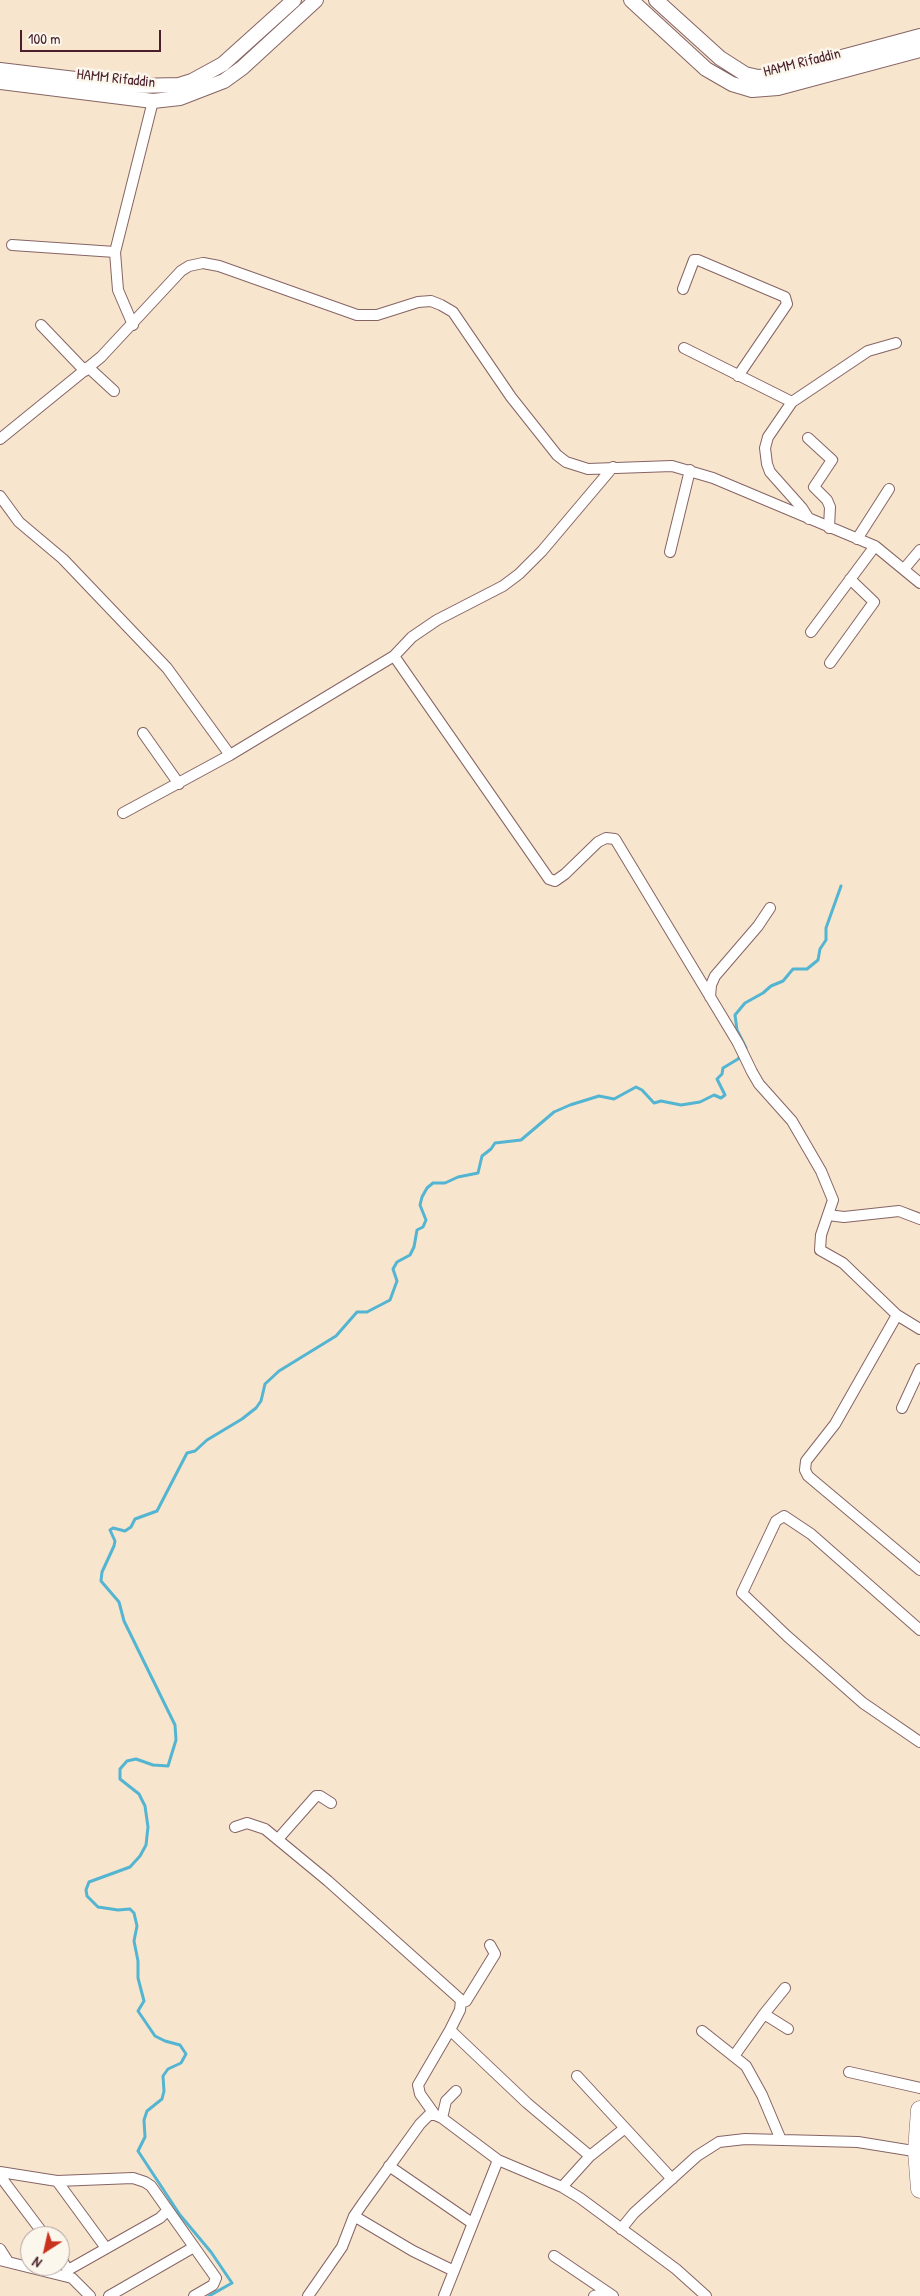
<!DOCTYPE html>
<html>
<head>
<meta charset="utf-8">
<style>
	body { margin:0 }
	#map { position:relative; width:920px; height:2296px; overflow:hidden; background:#f7e5ce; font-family:"Patrick Hand",sans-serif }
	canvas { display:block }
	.north { position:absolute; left:20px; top:2226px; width:50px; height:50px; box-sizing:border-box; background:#fbf7ec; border:1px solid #b4a19f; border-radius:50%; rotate:215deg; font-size:14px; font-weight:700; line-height:20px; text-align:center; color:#4a1f2b }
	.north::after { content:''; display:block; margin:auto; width:18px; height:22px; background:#c8321e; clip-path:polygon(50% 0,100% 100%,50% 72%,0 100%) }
	.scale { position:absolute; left:20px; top:30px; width:141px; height:22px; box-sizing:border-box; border:2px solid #4a1f2b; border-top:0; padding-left:6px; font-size:15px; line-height:18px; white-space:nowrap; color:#4a1f2b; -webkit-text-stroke:4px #fbf7ec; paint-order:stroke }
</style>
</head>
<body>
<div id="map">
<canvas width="920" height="2296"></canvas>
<div class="north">N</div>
<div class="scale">100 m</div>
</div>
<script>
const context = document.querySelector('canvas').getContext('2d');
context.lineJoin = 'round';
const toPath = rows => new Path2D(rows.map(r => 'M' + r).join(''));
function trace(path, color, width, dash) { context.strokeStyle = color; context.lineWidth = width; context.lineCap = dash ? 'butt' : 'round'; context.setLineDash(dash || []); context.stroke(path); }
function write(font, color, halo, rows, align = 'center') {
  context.font = font + ' "Patrick Hand",sans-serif'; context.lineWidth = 5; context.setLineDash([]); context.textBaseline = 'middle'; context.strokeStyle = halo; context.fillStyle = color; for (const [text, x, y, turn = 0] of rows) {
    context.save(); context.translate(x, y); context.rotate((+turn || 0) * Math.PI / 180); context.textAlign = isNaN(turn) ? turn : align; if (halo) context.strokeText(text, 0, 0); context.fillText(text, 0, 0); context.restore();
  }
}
const stream = toPath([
	[209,2296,232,2283,211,2252,180,2215,138,2151,145,2137,144,2120,147,2111,162,2099,164,2091,163,2076,168,2069,181,2063,186,2054,180,2045,165,2041,155,2036,138,2011,144,2001,138,1978,138,1961,134,1941,137,1926,134,1913,130,1909,118,1910,98,1907,87,1896,86,1890,89,1882,130,1867,140,1856,146,1845,148,1827,145,1806,139,1794,120,1779,120,1769,127,1761,136,1759,153,1765,168,1766,176,1740,175,1725,124,1621,119,1602,101,1581,102,1572,114,1546,115,1541,110,1530,113,1528,125,1531,131,1527,135,1519,157,1511,187,1453,195,1451,207,1440,242,1419,256,1408,261,1401,265,1384,279,1371,336,1336,357,1312,367,1312,390,1300,397,1281,393,1269,397,1262,410,1255,414,1247,417,1230,423,1227,426,1220,420,1205,422,1197,427,1188,433,1183,445,1183,458,1177,478,1173,482,1156,491,1149,495,1143,521,1140,554,1112,570,1105,599,1096,614,1099,636,1087,642,1090,654,1103,661,1101,681,1105,700,1102,714,1095,721,1098,725,1095,717,1079,722,1074,723,1068,738,1059,746,1048,737,1030,735,1015,745,1003,763,993,771,986,783,981,793,969,807,969,818,960,820,949,826,940,826,928,841,886]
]);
const street = toPath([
	[12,245,115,252],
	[683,289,694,260,698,260,785,297,787,304,738,376],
	[41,325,85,371],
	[133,325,118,290,115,252,153,101],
	[684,348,792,402],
	[88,367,114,391],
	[808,438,832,460,814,487,827,500,830,507,829,528],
	[0,439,101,357,181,271,189,266,203,263,219,266,357,315,377,315,418,302,431,301,441,305,453,312,511,397,557,455,566,462,588,469,672,466,713,478,875,546,920,583],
	[0,496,19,522,63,559,167,668,230,755,394,656,412,637,437,620,503,586,519,574,542,551,613,467],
	[809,519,802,508,770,472,767,464,765,448,768,437,792,402,868,351,896,343],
	[857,539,889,489],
	[670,552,690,470],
	[904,569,920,550],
	[811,632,875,546],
	[394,656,549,879,555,881,565,874,598,842,606,838,615,839,738,1043,752,1072,759,1084,792,1121,821,1171,833,1200,821,1235,820,1250,843,1263,897,1315,920,1329],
	[830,663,874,602,850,579],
	[143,733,179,784],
	[123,813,230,755],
	[710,997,711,985,715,976,758,926,770,908],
	[828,1215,844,1217,899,1211,920,1219],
	[897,1315,835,1424,806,1461,805,1470,808,1476,920,1570],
	[902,1408,920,1369],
	[920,1630,811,1534,784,1516,776,1521,742,1593,787,1636,863,1703,920,1742],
	[235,1827,247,1823,265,1829,328,1881,461,2000,460,2010,450,2030,418,2085,420,2094,435,2115,442,2118,498,2160,562,2187,580,2198,676,2269,706,2296],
	[278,1839,316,1796,320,1796,331,1803],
	[461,2003,466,2001,495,1954,490,1945],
	[764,2014,785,1988],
	[450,2030,527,2103,590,2156],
	[702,2031,746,2066,762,2095,781,2140],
	[734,2056,764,2014,788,2029],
	[849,2072,920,2088],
	[577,2076,672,2179],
	[442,2118,446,2101,456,2091],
	[389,2166,472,2223],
	[0,2172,57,2181,133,2178,145,2182,151,2186,216,2278,213,2285,194,2296],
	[0,2176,45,2236],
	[57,2181,106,2248],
	[562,2187,590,2156,625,2128],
	[354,2216,413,2251,454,2271],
	[621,2229,634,2213,697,2156,719,2142,745,2139,858,2142,920,2152],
	[0,2249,7,2260],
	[554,2256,613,2296],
	[60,2257,68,2270],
	[0,2260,72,2278,90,2296],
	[66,2276,68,2270,160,2218,167,2211],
	[109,2296,194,2247],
	[308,2296,342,2247,354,2216,363,2203,420,2124,429,2115,435,2115],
	[444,2296,498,2160],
	[594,2296,608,2293]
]);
const secondary = toPath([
	[631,0,706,69,732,84,752,90,778,88,920,50],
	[656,0,720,58,745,74,758,77,771,76,920,36],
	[0,70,134,86,179,85,192,81,223,64,294,0],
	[0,82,153,101,180,98,224,81,242,68,316,0]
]);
const highway = toPath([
	[920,2110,917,2151,920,2189]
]);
const streetNames = [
	["HAMM Rifaddin",802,63,-14],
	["HAMM Rifaddin",116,79,6]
];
trace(stream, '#53b5d1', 3);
trace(street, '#876464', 12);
trace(secondary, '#876464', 16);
trace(highway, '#876464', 19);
trace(street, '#fff', 10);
trace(secondary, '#fff', 14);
trace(highway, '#fff', 18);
write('15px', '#4a1f2b', '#fbf7ec', streetNames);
</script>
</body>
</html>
